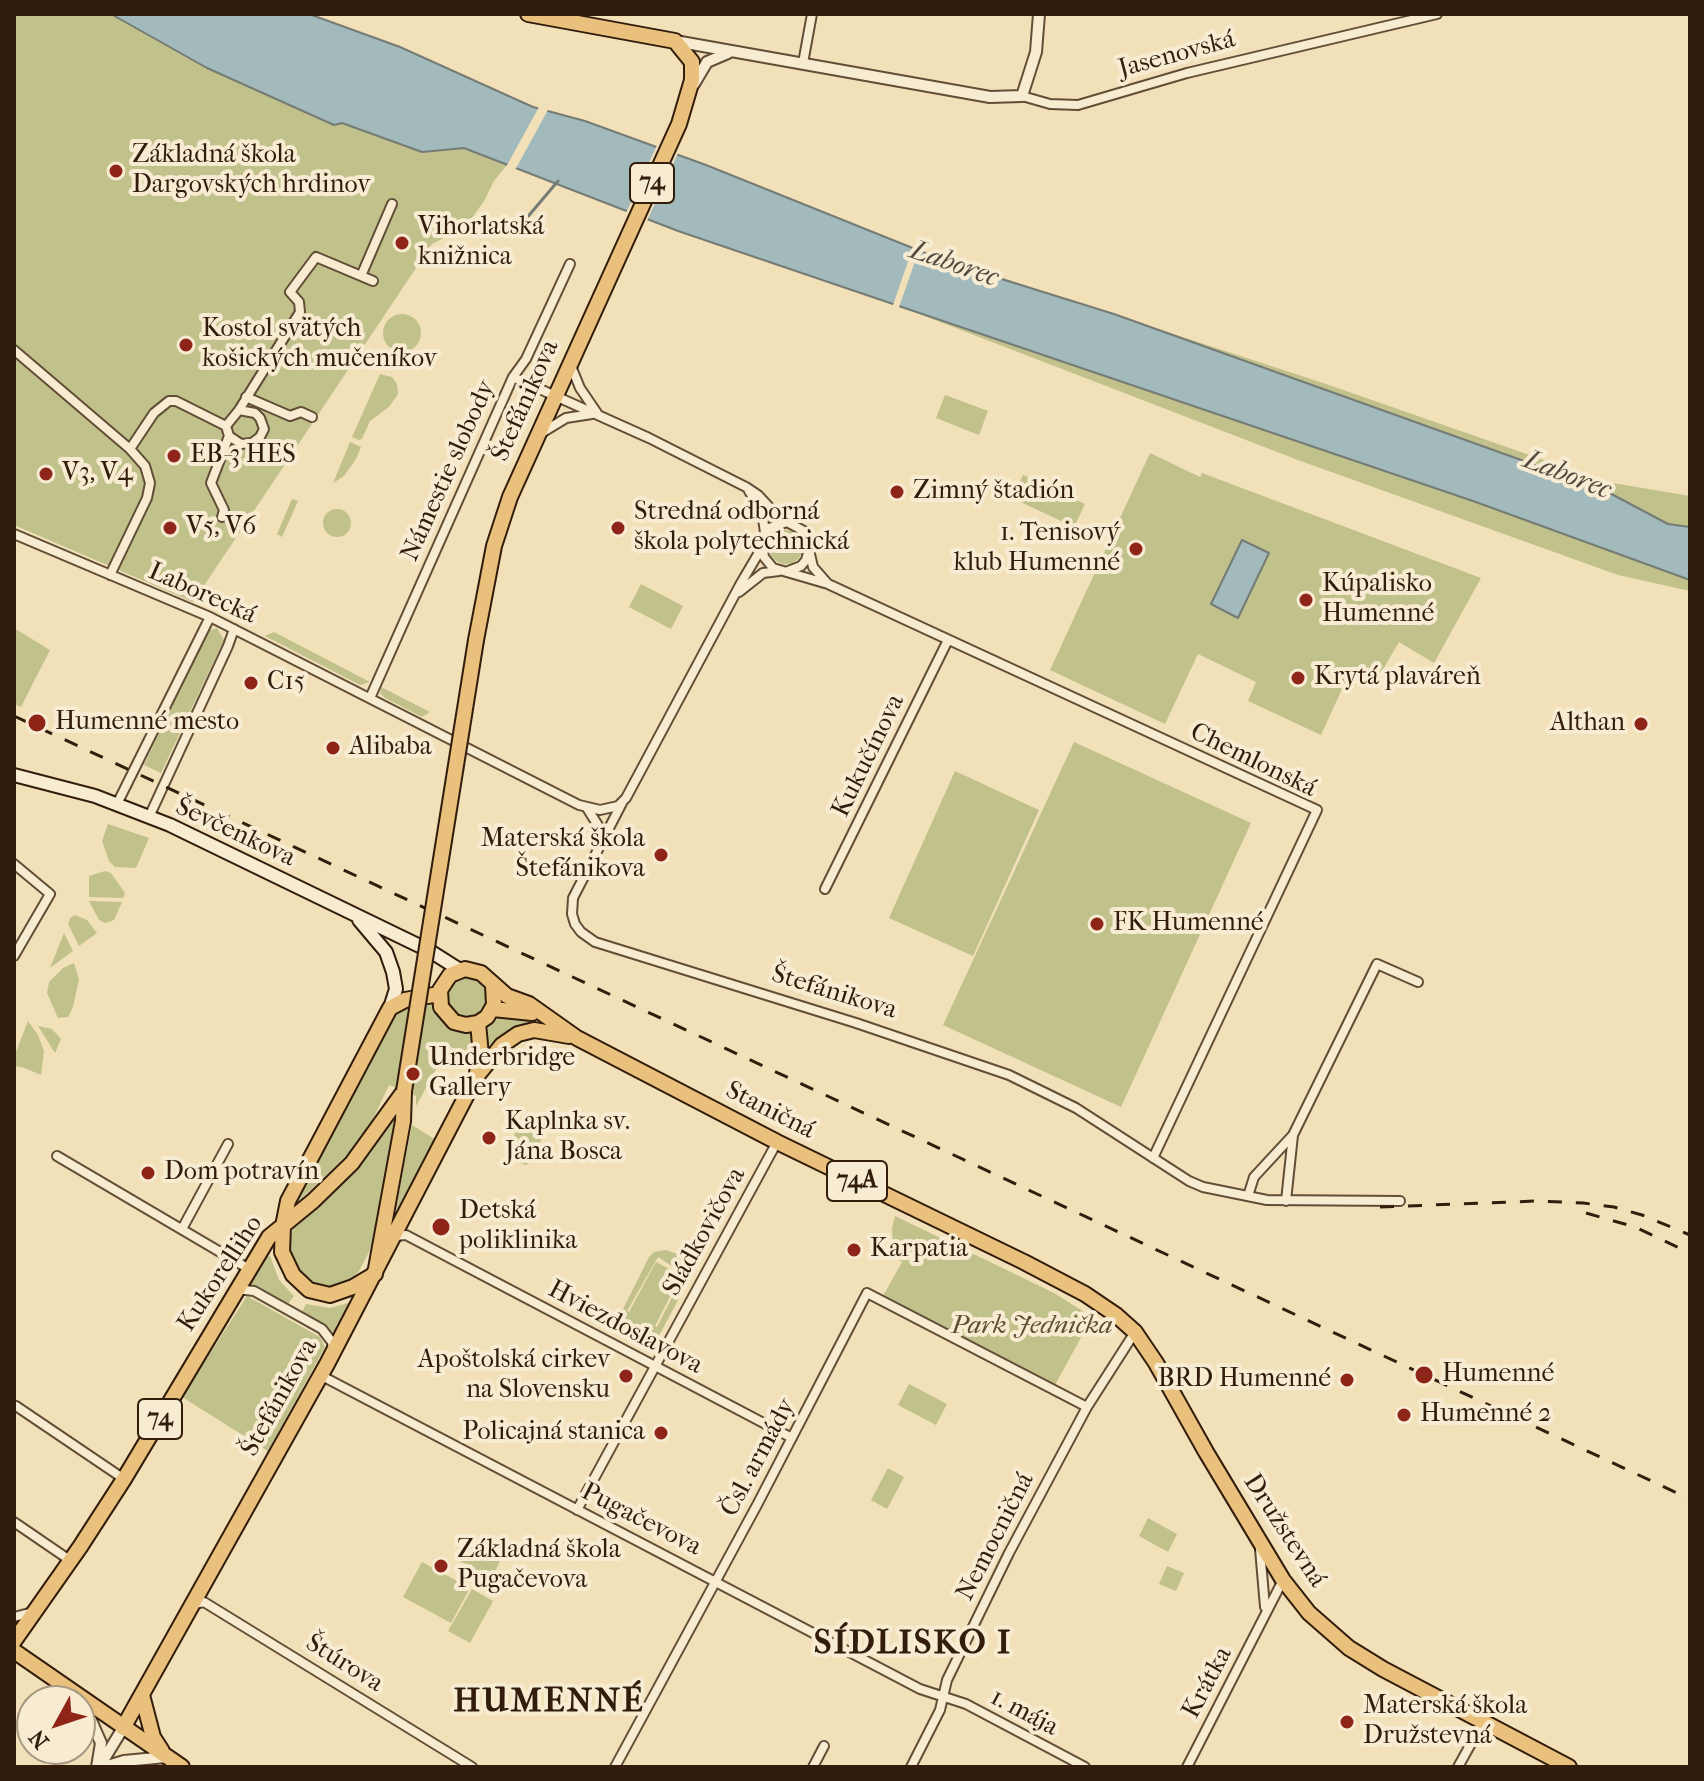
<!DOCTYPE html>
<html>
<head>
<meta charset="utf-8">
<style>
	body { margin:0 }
	#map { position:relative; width:1704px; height:1781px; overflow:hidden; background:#f2e0b9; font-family:"IM FELL French Canon",serif }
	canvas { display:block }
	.frame { position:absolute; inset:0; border:16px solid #321c0b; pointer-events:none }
	.north { position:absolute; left:16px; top:1685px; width:80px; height:80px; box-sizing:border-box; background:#f7ebd2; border:2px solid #a89882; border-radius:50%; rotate:230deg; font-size:22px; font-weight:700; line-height:32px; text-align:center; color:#321c0b }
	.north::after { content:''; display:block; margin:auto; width:28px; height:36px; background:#8f2418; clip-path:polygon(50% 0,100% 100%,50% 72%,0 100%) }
</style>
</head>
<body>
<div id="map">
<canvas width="1704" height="1781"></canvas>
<div class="frame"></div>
<div class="north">N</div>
</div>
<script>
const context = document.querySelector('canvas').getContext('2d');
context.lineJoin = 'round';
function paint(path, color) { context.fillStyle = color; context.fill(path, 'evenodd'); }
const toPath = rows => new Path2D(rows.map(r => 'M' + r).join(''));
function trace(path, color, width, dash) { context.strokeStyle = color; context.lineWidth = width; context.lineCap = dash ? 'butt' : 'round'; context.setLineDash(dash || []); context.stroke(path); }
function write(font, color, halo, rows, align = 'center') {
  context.font = font + ' "IM FELL French Canon",serif'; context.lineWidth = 8; context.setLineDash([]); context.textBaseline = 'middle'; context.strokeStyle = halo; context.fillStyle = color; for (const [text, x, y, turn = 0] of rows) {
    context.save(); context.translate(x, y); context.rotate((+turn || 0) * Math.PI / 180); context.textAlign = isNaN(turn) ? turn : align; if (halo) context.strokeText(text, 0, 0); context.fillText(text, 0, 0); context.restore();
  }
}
const green = toPath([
	[14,14,111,14,207,68,334,125,342,123,422,152,464,148,507,165,494,181,484,201,469,222,458,231,432,244,193,602,14,525],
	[924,252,1326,384,1607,482,1690,496,1690,591,1618,575,1298,460,909,310],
	'383 333a19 19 0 1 1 38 0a19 19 0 1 1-38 0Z',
	[380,374,392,377,397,384,398,394,389,407,370,421,362,439,359,440,352,437],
	[945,395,988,411,979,435,936,418],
	[350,442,361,447,356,459,344,476,333,483],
	[1150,453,1200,477,1202,473,1481,578,1434,663,1399,642,1372,688,1348,676,1321,735,1248,701,1256,682,1198,654,1165,724,1050,670],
	[1023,475,1085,504,1074,527,1012,498],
	[292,499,298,501,282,537,277,534],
	'323 523a14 14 0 1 1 28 0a14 14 0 1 1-28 0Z',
	'769 547a17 17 0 1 1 34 0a17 17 0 1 1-34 0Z',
	[641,584,683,606,671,629,629,607],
	[14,628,50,650,21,707,14,704],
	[217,628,224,640,161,773,144,765,208,631],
	[274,632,370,682,360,685,265,636],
	[381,687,430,712,422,717,385,698,380,693],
	[1074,742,1251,823,1121,1107,943,1025],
	[955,771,1039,810,973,956,889,918],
	[108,824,149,838,136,868,115,867,109,861,102,841],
	[105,871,111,873,125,893,123,898,89,897,89,876],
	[89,901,122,902,114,920,105,923,99,920],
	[75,915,87,920,97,933,79,946,68,924,70,918],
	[64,933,73,951,50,968],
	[74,963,79,979,73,1007,68,1017,58,1018,47,993,49,982,63,968],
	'446 996a21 21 0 1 1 42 0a21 21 0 1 1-42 0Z',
	[435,1001,473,1028,475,1060,449,1046,416,1106,416,1096,389,1085,372,1121,352,1150,298,1202,296,1200,395,1011,407,1004],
	[501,1014,534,1018,542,1023,541,1026,528,1024,510,1030,488,1046,485,1041,484,1027,494,1016],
	[28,1021,38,1035,44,1051,41,1075,22,1067,14,1066,14,1057],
	[38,1026,52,1029,61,1039,55,1053],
	[398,1106,400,1106,376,1232,369,1252,359,1271,351,1279,333,1288,312,1284,298,1272,290,1253,289,1244,293,1229,371,1150],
	[529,1114,546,1122,547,1128,530,1163,525,1165,508,1157,507,1151,523,1116],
	[412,1125,436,1140,394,1221,402,1176],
	[895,1216,1054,1293,1089,1315,1089,1323,1055,1385,883,1296,902,1262,895,1258,900,1248,893,1244,892,1228],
	[666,1250,680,1255,688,1266,692,1259,698,1262,651,1351,646,1348,649,1341,635,1341,624,1333,619,1317,649,1257,654,1252],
	[658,1257,684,1274,657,1327,655,1326,681,1275,656,1262,629,1312,627,1311],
	[266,1254,270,1256,279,1280,294,1296,287,1305,255,1286,246,1285],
	[247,1296,320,1337,325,1347,268,1451,182,1397],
	[352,1302,334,1337,328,1329,301,1314,306,1304,330,1308],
	[909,1384,947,1404,936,1425,898,1405],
	[888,1468,904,1477,887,1509,871,1500],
	[1148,1518,1177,1534,1168,1552,1139,1536],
	[466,1541,501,1559,492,1578,456,1559],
	[422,1562,470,1588,451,1623,403,1597],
	[1167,1566,1184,1573,1176,1591,1159,1584],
	[472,1589,493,1601,470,1643,448,1631]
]);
const water = toPath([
	[111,14,309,14,400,47,533,107,585,121,706,165,950,263,1114,314,1602,489,1668,524,1690,527,1690,580,1473,501,678,231,464,148,422,152,342,123,334,125,207,68,111,14],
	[1242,540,1269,553,1238,618,1211,604,1242,540]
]);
const pier = toPath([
	[540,105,549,108,514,172,505,169],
	[658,143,679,151,646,223,625,215],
	[914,244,920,247,898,310,892,308]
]);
const stream = toPath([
	[514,233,558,181]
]);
const minor = toPath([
	[803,63,812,14],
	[1022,96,1050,104,1078,105,1187,73,1437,14],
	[361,276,392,204],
	[14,350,130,449,145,466,150,483,147,498,110,575],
	[571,366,580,388,597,413],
	[513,377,649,438,746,487,758,495,783,522],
	[246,397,290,416,301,412,312,417],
	[226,426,229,436,241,444,252,443,260,437,264,429,260,418,255,413,239,410],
	[543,432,566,418,592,414],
	[130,449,154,413,169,401,176,401,226,426,239,410,300,312,299,302,290,292,316,257,373,281],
	[749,491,762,511,765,533],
	[222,517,224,510,211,483,229,436],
	[14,534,210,617,579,805,600,810,618,806,626,798,741,583,761,549],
	[810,554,813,567,827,583],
	[788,571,801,566,806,560,810,545,804,531,787,522,769,528,762,541,764,557,773,568,828,584,1317,810,1153,1158],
	[739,592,763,573,779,571],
	[370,698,513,377,526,359,570,264],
	[622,803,573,898,572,914,575,924,581,932,595,942,856,1023,1009,1075,1076,1108,1189,1181,1203,1187,1267,1200,1400,1201],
	[117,804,210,617],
	[587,808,599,827,601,843],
	[149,817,228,646,234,629],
	[14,864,50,894,14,956],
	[825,889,948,640],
	[57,1156,249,1269],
	[1248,1196,1254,1177,1292,1136],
	[1286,1201,1293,1135,1377,964,1418,982],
	[182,1229,228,1144],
	[395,1236,406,1235,792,1438],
	[236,1289,254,1291,322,1329,332,1342,333,1351],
	[320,1375,920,1689,966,1704,1085,1767],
	[16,1406,124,1479],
	[577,1510,777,1142],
	[14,1522,71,1561],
	[1260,1549,1265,1607],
	[194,1604,204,1602,472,1767],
	[14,1617,33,1612],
	[615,1767,757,1505,867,1293,1087,1407],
	[813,1767,824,1746],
	[911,1767,940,1710,947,1680,1009,1553,1087,1407,1135,1332],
	[1187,1767,1283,1580],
	[1458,1767,1483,1722]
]);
const tertiary = toPath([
	[675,41,990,97,1022,96,1036,52,1039,14],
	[694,84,707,62,728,53],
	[82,1700,101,1743,97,1767],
	[101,1764,123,1728],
	[104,1767,124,1761,166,1757]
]);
const secondary = toPath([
	[14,775,95,796,170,825,430,951,460,970],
	[359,920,386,952,393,972,396,989,390,1008]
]);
const primary = toPath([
	[476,640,494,546,510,497,679,124,692,80,692,62,675,41,528,14],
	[493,985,494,1005,487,1017,478,1023,466,1025,454,1022,441,1007,440,990,450,975,465,969,481,973,507,996,529,1004,577,1038,777,1142,1024,1262,1085,1294,1116,1315,1135,1332,1156,1363,1206,1452,1283,1580,1309,1613,1349,1648,1383,1669,1569,1767],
	[493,1009,532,1013],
	[477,1073,481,1055,478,1023],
	[404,1091,403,1121,375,1274,353,1287,330,1295,309,1290,293,1275,282,1252,283,1226,288,1201,390,1008,405,1000,439,994],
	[14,1641,80,1547,124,1479,269,1237,313,1201,352,1163,404,1091],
	[14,1651,182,1767],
	[142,1695,153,1737,162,1751],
	[123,1728,327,1364,476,1077,502,1045,518,1034,534,1030,569,1036]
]);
const rail = toPath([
	[14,716,1690,1499],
	[1380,1207,1537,1201,1583,1203,1614,1207,1642,1215,1690,1235],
	[1586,1213,1635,1227,1690,1253]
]);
const primaryBridge = toPath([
	[404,1091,476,640]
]);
const markers = [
	[116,171,8,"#8f2418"],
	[402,243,8,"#8f2418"],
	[186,345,8,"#8f2418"],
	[174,456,8,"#8f2418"],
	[46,474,8,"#8f2418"],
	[897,492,8,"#8f2418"],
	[170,528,8,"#8f2418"],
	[618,528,8,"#8f2418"],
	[1136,549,8,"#8f2418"],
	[1306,600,8,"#8f2418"],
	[1298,678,8,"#8f2418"],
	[251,683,8,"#8f2418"],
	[37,723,10,"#8f2418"],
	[1641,724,8,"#8f2418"],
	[333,748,8,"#8f2418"],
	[661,855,8,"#8f2418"],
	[1097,924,8,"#8f2418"],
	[413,1074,8,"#8f2418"],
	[489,1138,8,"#8f2418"],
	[148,1173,8,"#8f2418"],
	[441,1227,10,"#8f2418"],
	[854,1250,8,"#8f2418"],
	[1424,1375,10,"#8f2418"],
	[626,1376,8,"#8f2418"],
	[1347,1380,8,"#8f2418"],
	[1404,1415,8,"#8f2418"],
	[661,1433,8,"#8f2418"],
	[441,1566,8,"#8f2418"],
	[1347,1722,8,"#8f2418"]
];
const shields = [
	[652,183,44],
	[857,1181,60],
	[160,1419,44]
];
const shieldNames = [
	["74",652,183],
	["74A",857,1181],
	["74",160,1419]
];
const streetNames = [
	["Jasenovská",1177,55,-15],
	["Štefánikova",526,401,-66],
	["Námestie slobody",449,471,-66],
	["Laborecká",202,594,24],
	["Kukučínova",869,756,-64],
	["Chemlonská",1253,761,26],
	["Ševčenkova",235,833,25],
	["Štefánikova",834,993,17],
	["Staničná",770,1111,27],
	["Sládkovičova",705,1232,-61],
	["Kukorelliho",221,1274,-57],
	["Hviezdoslavova",625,1328,28],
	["Štefánikova",280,1398,-61],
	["Čsl. armády",759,1458,-62],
	["Pugačevova",641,1520,27],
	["Družstevná",1284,1531,57],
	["Nemocničná",996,1537,-63],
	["Štúrova",344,1664,32],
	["Krátka",1208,1683,-62],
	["1. mája",1024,1713,28]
];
const poiNames = [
	["Základná škola",132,156],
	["Dargovských hrdinov",132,186],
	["Vihorlatská",418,228],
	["knižnica",418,258],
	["Kostol svätých",202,330],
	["košických mučeníkov",202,360],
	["EB-3 HES",190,456],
	["V3, V4",62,474],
	["Zimný štadión",913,492],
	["Stredná odborná",634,513],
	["škola polytechnická",634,543],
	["V5, V6",186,528],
	["1. Tenisový",1120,534,"right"],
	["klub Humenné",1120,564,"right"],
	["Kúpalisko",1322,585],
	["Humenné",1322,615],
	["Krytá plaváreň",1314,678],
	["C15",267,683],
	["Humenné mesto",55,723],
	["Althan",1625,724,"right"],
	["Alibaba",349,748],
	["Materská škola",645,840,"right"],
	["Štefánikova",645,870,"right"],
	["FK Humenné",1113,924],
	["Underbridge",429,1059],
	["Gallery",429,1089],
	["Kaplnka sv.",505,1123],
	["Jána Bosca",505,1153],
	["Dom potravín",164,1173],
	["Detská",459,1212],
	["poliklinika",459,1242],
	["Karpatia",870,1250],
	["Apoštolská cirkev",610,1361,"right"],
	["na Slovensku",610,1391,"right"],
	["Humenné",1442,1375],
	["BRD Humenné",1331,1380,"right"],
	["Humenné 2",1420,1415],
	["Policajná stanica",645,1433,"right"],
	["Základná škola",457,1551],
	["Pugačevova",457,1581],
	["Materská škola",1363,1707],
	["Družstevná",1363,1737]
];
const parkNames = [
	["Park Jednička",1032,1327]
];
const waterNames = [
	["Laborec",954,265,19],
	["Laborec",1567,476,21]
];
const districtNames = [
	["SÍDLISKO I",913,1645],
	["HUMENNÉ",549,1703]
];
paint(green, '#c0c18b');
paint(water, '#a2babb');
trace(water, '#757b75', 2);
paint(pier, '#f2e0b9');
trace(stream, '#757b75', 3);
trace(minor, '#624d36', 12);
trace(tertiary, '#624d36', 14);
trace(secondary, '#321c0b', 16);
trace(primary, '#321c0b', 18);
trace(minor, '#f7ebd2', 8);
trace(tertiary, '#f7ebd2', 10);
trace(secondary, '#f7ebd2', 12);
trace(primary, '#e9c07c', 14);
trace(rail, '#321c0b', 3, [14, 14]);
trace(primaryBridge, '#321c0b', 18, []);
trace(primaryBridge, '#e9c07c', 14);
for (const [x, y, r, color] of markers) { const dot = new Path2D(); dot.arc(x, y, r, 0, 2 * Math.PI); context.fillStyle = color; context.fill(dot); trace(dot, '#f7ebd2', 3); }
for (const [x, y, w] of shields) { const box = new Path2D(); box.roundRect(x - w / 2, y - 20, w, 40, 6); context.fillStyle = '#f7ebd2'; context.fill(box); trace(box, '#321c0b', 2); }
write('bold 24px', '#321c0b', null, shieldNames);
write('26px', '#321c0b', '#f7ebd2', streetNames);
write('26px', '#321c0b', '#f7ebd2', poiNames, 'left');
write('italic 26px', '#5d4e31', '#f7ebd2', parkNames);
write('italic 28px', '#544b40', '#f7ebd2', waterNames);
context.letterSpacing = '2px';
write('bold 34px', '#321c0b', '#f7ebd2', districtNames);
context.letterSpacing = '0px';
</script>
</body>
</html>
